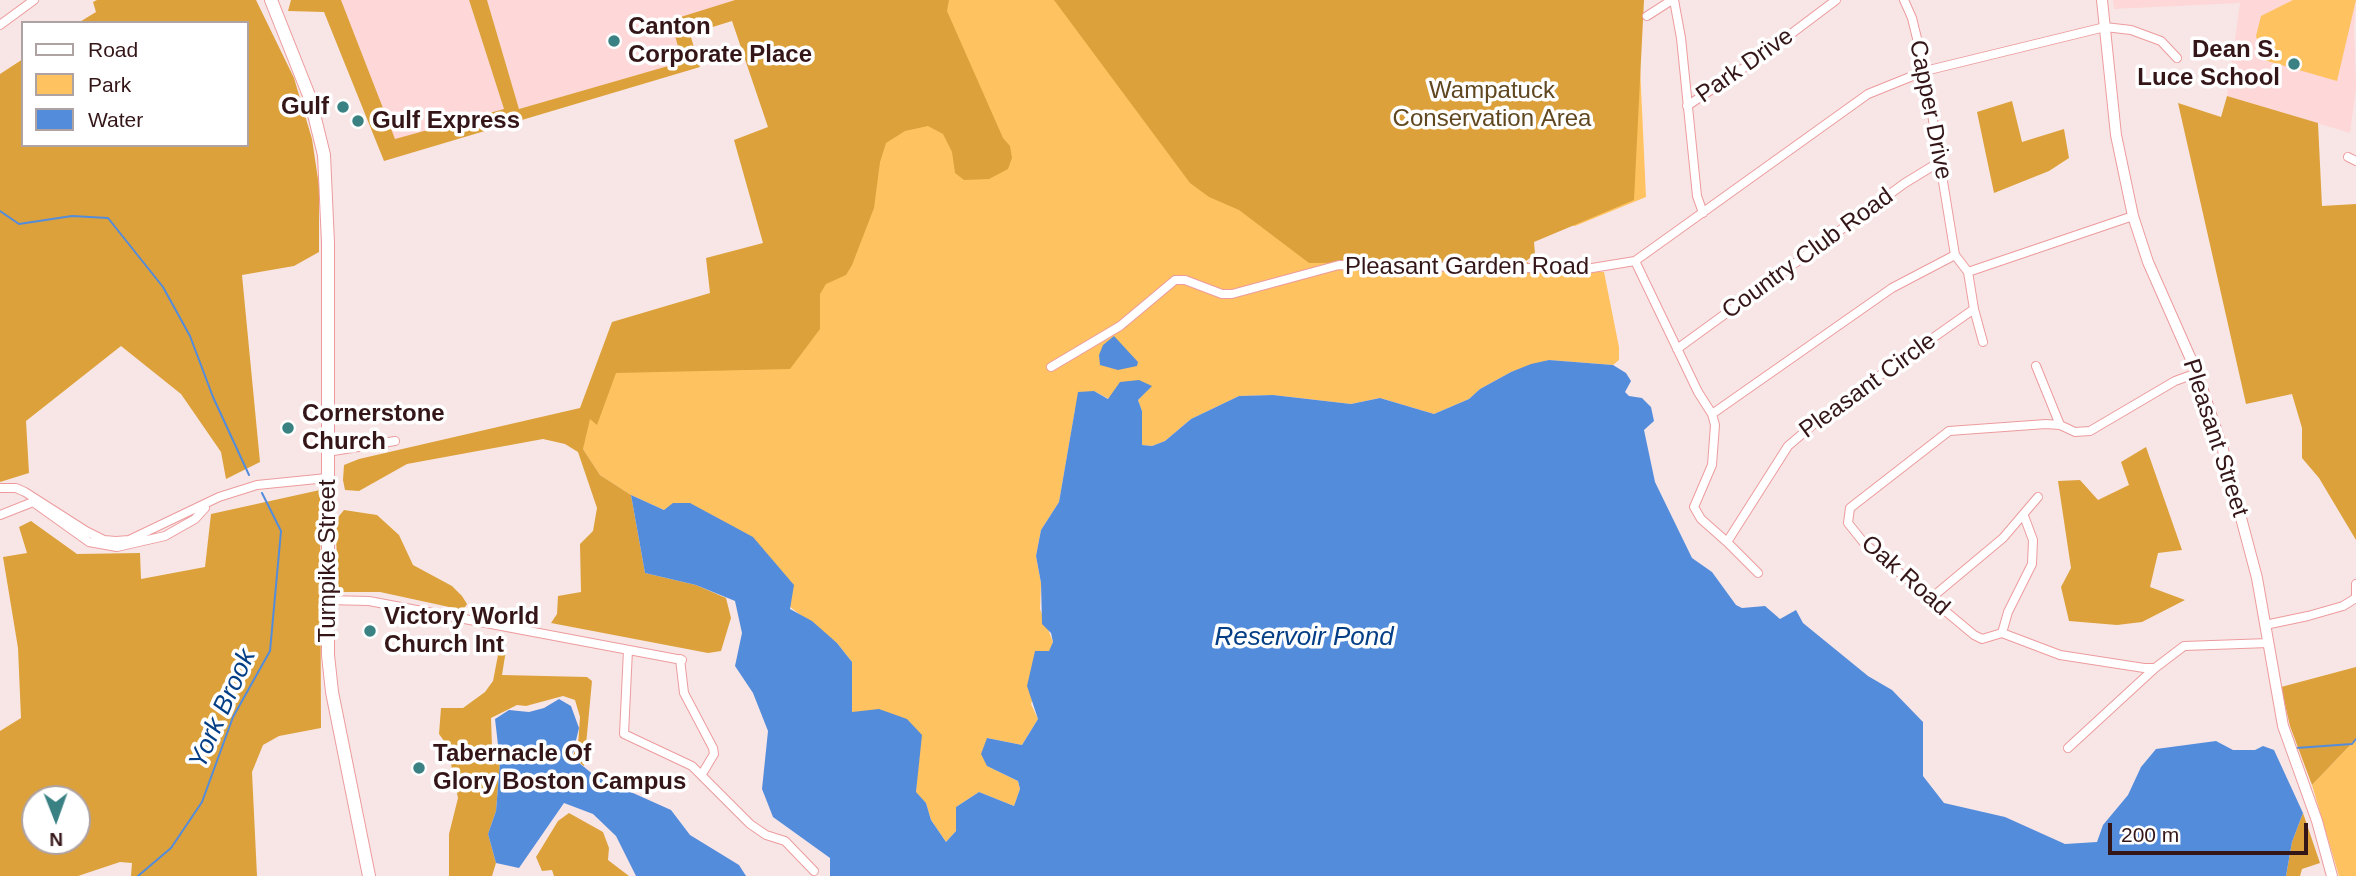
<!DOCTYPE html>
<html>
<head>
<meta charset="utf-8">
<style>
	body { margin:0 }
	#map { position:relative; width:2356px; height:876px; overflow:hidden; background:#f8e6e6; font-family:Helvetica,sans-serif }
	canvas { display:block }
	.legend { position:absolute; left:21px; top:21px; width:228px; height:126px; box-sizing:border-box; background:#fff; border:2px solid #aea2a3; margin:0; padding:9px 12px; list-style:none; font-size:21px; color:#351618 }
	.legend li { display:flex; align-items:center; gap:14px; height:35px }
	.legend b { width:35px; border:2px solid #aea2a3 }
	.north { position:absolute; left:21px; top:785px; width:70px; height:70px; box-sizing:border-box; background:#fff; border:2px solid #aea2a3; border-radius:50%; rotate:179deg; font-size:19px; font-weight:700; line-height:28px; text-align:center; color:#351618 }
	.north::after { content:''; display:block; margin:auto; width:24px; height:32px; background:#398183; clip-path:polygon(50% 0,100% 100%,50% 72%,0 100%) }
	.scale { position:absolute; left:2108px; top:823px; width:200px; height:32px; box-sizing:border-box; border:4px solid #351618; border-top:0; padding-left:9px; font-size:21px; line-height:24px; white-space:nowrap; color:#351618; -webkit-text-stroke:5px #fff; paint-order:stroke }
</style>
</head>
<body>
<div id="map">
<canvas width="2356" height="876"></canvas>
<ul class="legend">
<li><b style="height:9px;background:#fff"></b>Road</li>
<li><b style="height:19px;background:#ffc260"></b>Park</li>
<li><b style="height:19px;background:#548cdc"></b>Water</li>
</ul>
<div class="north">N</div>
<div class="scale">200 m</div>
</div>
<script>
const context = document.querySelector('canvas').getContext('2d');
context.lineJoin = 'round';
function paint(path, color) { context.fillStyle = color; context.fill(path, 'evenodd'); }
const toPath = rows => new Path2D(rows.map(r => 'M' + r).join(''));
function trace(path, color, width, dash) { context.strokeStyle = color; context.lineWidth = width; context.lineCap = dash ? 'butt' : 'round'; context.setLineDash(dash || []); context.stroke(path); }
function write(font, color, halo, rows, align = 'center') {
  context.font = font + ' Helvetica,sans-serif'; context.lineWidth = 7; context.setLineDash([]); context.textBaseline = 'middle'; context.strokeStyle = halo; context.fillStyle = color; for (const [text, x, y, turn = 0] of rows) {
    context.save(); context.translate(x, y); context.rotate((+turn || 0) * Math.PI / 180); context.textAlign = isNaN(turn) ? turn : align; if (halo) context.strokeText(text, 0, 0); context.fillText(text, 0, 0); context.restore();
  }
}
const built = toPath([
	[341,0,469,0,504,109,395,140],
	[487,0,735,0,672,20,682,62,519,109],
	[2113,0,2356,0,2354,29,2356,88,2350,133,2227,96,2240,3,2114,9]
]);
const green = toPath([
	[927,0,1637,0,1646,197,1575,226,1391,191,1471,261,1528,262,1532,272,1604,272,1619,347,1619,360,1613,365,1549,360,1511,372,1480,389,1469,399,1434,414,1380,398,1351,404,1273,395,1239,396,1191,419,1165,441,1152,446,1142,445,1142,411,1138,400,1151,386,1109,399,1094,391,1075,410,1059,502,1041,530,1036,556,1041,583,1040,609,1053,642,1031,704,1038,719,1022,745,987,738,987,766,1018,781,1020,789,1014,806,979,792,956,807,956,831,946,842,931,820,926,803,916,793,917,773,852,712,852,662,837,643,664,510,631,495,600,475,583,449,584,434,605,366,689,345,871,165],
	[2293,0,2356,0,2337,81,2264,60,2256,36,2261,16],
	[2356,739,2356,876,2339,876,2312,785]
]);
const forest = toPath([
	[97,0,256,0,294,78,312,139,319,186,319,252,294,266,242,275,260,462,226,479,221,452,181,394,121,346,26,421,29,473,0,482,0,74,23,59,23,145,247,145,247,23,78,23,96,12,93,2],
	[291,0,341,0,395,139,504,109,469,0,487,0,519,109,682,62,671,20,735,0,949,0,947,11,1003,138,1010,146,1012,158,1008,169,989,179,964,180,955,173,952,152,943,134,928,126,905,131,886,143,880,162,874,208,852,265,846,275,826,284,820,294,820,329,790,369,616,373,597,425,590,419,583,449,600,475,631,495,645,573,696,585,726,598,731,618,721,651,708,653,551,623,557,614,558,596,581,592,580,544,593,531,597,508,578,452,565,444,543,439,407,464,359,491,345,490,343,480,344,465,359,459,580,408,612,322,710,293,706,258,763,243,734,140,768,127,732,21,690,34,700,67,384,161,324,12,288,11],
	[1054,0,1644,0,1634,200,1534,242,1535,254,1526,261,1309,263,1239,210,1209,197,1190,183],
	[2227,96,2318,123,2322,206,2356,204,2356,540,2319,478,2302,458,2302,428,2292,394,2246,404,2178,103,2221,117],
	[2012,101,2022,142,2064,129,2069,158,2049,171,1994,193,1977,112],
	[2146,447,2182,550,2158,553,2150,587,2185,600,2142,622,2117,625,2069,621,2061,587,2071,568,2058,481,2080,480,2098,500,2129,485,2121,462],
	[320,490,321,728,279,736,263,745,252,772,257,876,131,876,132,863,120,862,78,876,0,876,0,731,21,718,18,648,3,557,27,553,19,527,31,521,77,554,140,553,141,579,205,567,211,514],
	[35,799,77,799,77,841,35,841],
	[344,510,377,515,399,535,413,565,452,586,462,596,467,604,463,610,380,592,339,592,335,521],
	[499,650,506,650,502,675,587,677,592,681,584,766,572,757,578,745,580,717,575,700,563,696,526,706,517,705,491,718,492,747,500,762,496,811,488,834,496,863,492,876,449,876,449,834,458,798,447,745,439,734,441,708,463,708,485,692,493,681],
	[2356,667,2356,739,2312,785,2290,726,2281,687],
	[569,813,603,832,609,848,608,860,629,876,554,876,552,870,542,871,536,857,558,821],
	[2303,813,2320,863,2302,869,2300,876,2286,876,2292,842]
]);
const water = toPath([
	[1114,336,1138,362,1137,366,1118,370,1100,365,1099,355,1103,345],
	[1549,360,1613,365,1626,373,1631,381,1625,392,1629,396,1642,398,1651,407,1654,421,1644,430,1655,482,1692,558,1712,572,1736,605,1742,608,1765,606,1780,619,1796,610,1803,623,1868,676,1892,690,1923,722,1923,776,1944,803,2005,817,2065,844,2097,842,2103,825,2128,795,2141,767,2156,749,2216,741,2233,750,2255,750,2263,746,2274,750,2303,813,2292,842,2286,876,830,876,830,858,773,817,762,789,768,731,753,693,735,666,742,633,735,601,696,585,645,573,631,495,664,510,673,503,690,503,753,537,794,585,790,609,812,621,837,643,852,662,852,712,879,709,907,719,922,735,916,792,926,803,931,820,946,842,956,831,956,807,979,792,1014,806,1020,789,1018,781,987,766,981,754,987,738,1022,745,1038,719,1027,686,1035,651,1049,651,1053,642,1051,633,1042,624,1041,583,1036,556,1041,530,1059,502,1078,392,1094,391,1108,399,1120,382,1139,380,1152,386,1138,400,1142,411,1142,445,1152,446,1165,441,1191,419,1239,396,1273,395,1351,404,1380,398,1434,414,1469,399,1480,389,1511,372,1531,364],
	[559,699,571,706,579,728,572,757,595,776,671,810,690,835,739,865,746,876,636,876,616,836,593,814,564,803,519,868,496,863,488,834,496,811,500,762,495,719,509,710,529,712,544,708]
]);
const stream = toPath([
	[0,211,19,224,72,216,108,218,163,287,190,336,213,397,249,475],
	[2296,748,2352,744,2356,739],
	[138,876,171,848,202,802,233,717,270,651,281,531,262,493]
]);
const minor = toPath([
	[1674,0,1681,38,1697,196,1703,213],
	[1904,0,1912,18,1925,71,1955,255],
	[1647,16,1672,0],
	[0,25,34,0],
	[1687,106,1763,55,1836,0],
	[2348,157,2356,161],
	[1635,261,1698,392,1712,414,1715,425,1712,465,1694,507,1701,519,1727,542],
	[1968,272,2133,216],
	[1974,309,1983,342],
	[1677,349,1905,183,1941,161],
	[2036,366,2060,425],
	[1051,367,1120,326,1175,280,1185,280,1222,294,1232,294,1339,265,1586,269,1635,261,1868,94,1925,71,2105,27,2131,30,2161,41,2177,58],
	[2197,373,2175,381,2090,431,2075,432,2060,425,2046,424,1949,431,1850,508,1848,523,1864,543,1974,635,1982,639,2002,633,2060,655,2144,668,2155,668,2184,646,2269,643],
	[1712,414,1892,288,1955,255,1968,272,1974,309,1828,412,1788,446,1727,542,1758,573],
	[327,452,395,441],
	[0,488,16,488,25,492,86,531,104,540,116,541,129,540,219,497,257,485,327,478],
	[0,515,33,502,89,542,117,547,165,536,195,519,205,508],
	[2356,584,2356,596],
	[1930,599,2003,538,2038,497],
	[327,600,369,601,682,660],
	[2265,625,2308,616,2343,606,2356,598],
	[2002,633,2008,612,2032,564,2033,540,2024,516],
	[628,650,624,734,692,766,750,824,766,835,785,841,814,871],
	[680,659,684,693,713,748,714,754,702,774],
	[2068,748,2155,668]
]);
const secondary = toPath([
	[2102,0,2116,135,2133,216,2148,262,2197,373,2223,450,2257,578,2283,726,2317,821,2332,876]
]);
const primary = toPath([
	[271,0,310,98,324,155,328,243,328,655,332,692,369,876]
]);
const markers = [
	[614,41,7,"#398183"],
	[2294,64,7,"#398183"],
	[343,107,7,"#398183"],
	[358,121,7,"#398183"],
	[288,428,7,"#398183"],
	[370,631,7,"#398183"],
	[419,768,7,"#398183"]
];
const poiNames = [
	["Canton",628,27],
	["Corporate Place",628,55],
	["Dean S.",2280,50,"right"],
	["Luce School",2280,78,"right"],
	["Gulf",329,107,"right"],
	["Gulf Express",372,121],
	["Cornerstone",302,414],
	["Church",302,442],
	["Victory World",384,617],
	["Church Int",384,645],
	["Tabernacle Of",433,754],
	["Glory Boston Campus",433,782]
];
const streetNames = [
	["Park Drive",1745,66,-35],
	["Capper Drive",1930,110,79],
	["Country Club Road",1808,254,-36],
	["Pleasant Garden Road",1467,267],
	["Pleasant Circle",1868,386,-36],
	["Pleasant Street",2215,438,72],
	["Turnpike Street",328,561,-90],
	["Oak Road",1905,576,41]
];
const parkNames = [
	["Wampatuck",1492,91],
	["Conservation Area",1492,119]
];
const waterNames = [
	["Reservoir Pond",1304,638],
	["York Brook",223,709,-66]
];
paint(built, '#fed7d8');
paint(green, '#ffc260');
paint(forest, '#dca13a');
paint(water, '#548cdc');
trace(stream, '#548cdc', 2);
trace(minor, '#ed9b9e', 10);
trace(secondary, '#ed9b9e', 12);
trace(primary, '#ed9b9e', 14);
trace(minor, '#fff', 8);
trace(secondary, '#fff', 10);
trace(primary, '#fff', 12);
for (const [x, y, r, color] of markers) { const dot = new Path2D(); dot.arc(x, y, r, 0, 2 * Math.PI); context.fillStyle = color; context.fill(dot); trace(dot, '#fff', 2.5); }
write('bold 24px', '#351618', '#fff', poiNames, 'left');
write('24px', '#351618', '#fff', streetNames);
write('24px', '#60471f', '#fff', parkNames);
write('italic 26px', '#043f86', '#fff', waterNames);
</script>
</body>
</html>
